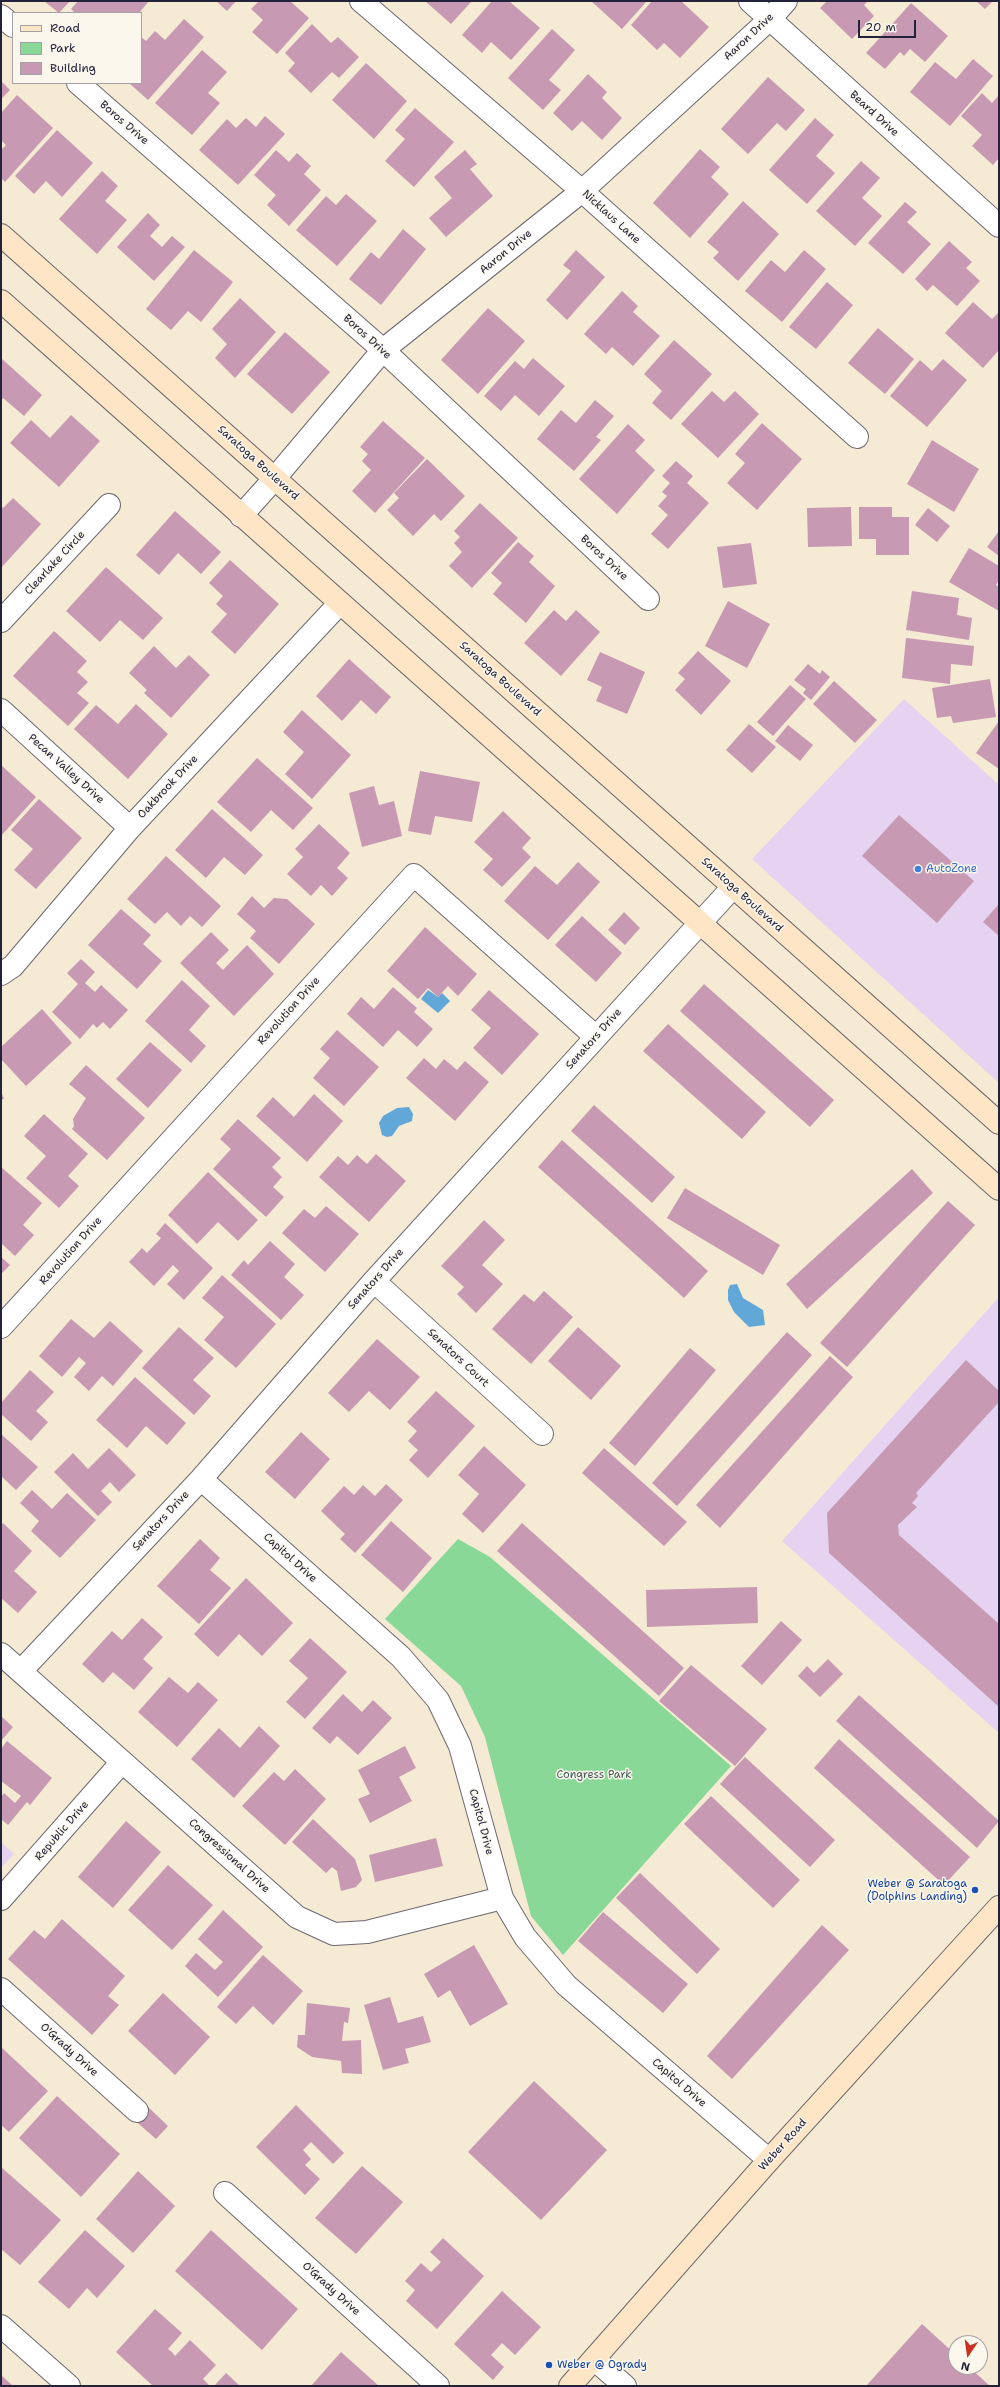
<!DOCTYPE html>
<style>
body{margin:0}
#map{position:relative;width:1000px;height:2387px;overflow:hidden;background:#f5ead3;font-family:"Shantell Sans",sans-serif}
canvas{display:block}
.frame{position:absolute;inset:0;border:2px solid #22223b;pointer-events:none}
.legend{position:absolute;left:12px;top:12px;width:130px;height:72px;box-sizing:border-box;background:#fbf7ec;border:1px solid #a4a2a5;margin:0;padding:5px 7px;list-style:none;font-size:12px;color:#22223b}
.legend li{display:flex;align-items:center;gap:8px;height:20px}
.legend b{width:20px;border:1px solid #a4a2a5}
.north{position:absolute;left:948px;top:2335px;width:40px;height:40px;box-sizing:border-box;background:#fbf7ec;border:1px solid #a4a2a5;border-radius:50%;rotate:193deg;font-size:11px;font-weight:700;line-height:16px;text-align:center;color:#22223b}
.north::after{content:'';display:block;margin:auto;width:14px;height:18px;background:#c8321e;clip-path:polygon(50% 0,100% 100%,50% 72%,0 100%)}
.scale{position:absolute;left:858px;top:20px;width:58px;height:18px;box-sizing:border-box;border:2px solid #22223b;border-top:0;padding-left:5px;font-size:12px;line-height:14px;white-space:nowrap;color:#22223b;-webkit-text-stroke:3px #fbf7ec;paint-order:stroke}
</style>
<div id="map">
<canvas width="1000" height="2387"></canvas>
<div class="frame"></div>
<ul class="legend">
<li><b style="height:5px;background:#fee5c5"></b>Road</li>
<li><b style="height:11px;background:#89d897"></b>Park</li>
<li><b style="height:11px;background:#c899b2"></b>Building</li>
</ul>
<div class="north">N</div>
<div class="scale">20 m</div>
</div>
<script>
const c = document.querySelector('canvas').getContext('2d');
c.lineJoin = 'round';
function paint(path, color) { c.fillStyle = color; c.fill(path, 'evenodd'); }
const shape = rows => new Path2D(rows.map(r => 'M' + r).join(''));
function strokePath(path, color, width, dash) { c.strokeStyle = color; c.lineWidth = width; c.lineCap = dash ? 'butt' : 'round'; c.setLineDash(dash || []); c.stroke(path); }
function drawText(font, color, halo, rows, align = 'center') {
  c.font = font + ' "Shantell Sans",sans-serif'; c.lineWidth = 3; c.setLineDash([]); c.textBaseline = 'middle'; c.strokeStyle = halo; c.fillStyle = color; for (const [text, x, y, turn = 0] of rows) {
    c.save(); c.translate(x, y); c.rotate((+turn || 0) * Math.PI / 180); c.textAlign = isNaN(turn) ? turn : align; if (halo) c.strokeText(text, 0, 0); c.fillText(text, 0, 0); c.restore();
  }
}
paint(shape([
 [904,699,999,785,999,1083,752,859],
 [999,1297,999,1733,782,1541],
 [1,1842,14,1854,1,1868]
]), '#e5d3f1');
paint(shape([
 [458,1539,490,1557,731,1766,563,1955,531,1916,485,1737,461,1686,385,1619]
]), '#89d897');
paint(shape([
 [428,990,438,997,442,993,450,1001,438,1013,421,999],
 [409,1107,413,1114,412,1121,399,1126,392,1136,387,1137,382,1135,379,1123,383,1116,397,1108],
 [737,1284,743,1298,763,1310,765,1325,749,1327,734,1312,728,1300,728,1290,730,1285]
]), '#61a8d8');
paint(shape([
 [44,1,70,1,59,13],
 [78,1,149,1,139,13,75,13,71,9],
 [216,1,236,1,227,11],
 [259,1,290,1,309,18,277,54,252,32,263,20,251,9],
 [425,1,472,1,451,24],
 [492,1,509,1,540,28,511,60,491,42,482,53,462,35],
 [591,1,647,1,622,29],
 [652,1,681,1,709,27,680,58,664,43,657,50,631,25],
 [827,1,868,1,864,5,874,16,852,39,820,8],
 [976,1,993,1,985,9],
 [911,3,948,36,925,62,910,49,904,56,900,52,885,69,866,53],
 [184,19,204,37,148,100,129,83,141,83,141,37,146,41,155,31,165,40],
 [312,24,331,43,338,37,359,57,339,78,332,72,311,93,288,71,295,63,285,53],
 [552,29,575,50,549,80,561,90,543,110,508,78],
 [202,50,227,72,208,93,220,103,192,135,155,103],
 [973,59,993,76,950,126,910,92,935,62,956,79],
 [366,63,407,101,374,139,332,100],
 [588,74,607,92,602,98,622,118,602,140,582,121,572,131,553,113],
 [768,77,805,110,786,131,777,123,748,154,721,129],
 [1,81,10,90,1,99],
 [982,93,992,103,999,95,999,158,993,165,972,146,982,135,961,116],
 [17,95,53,128,5,182,1,178,1,150,6,145,1,140,1,113],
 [415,108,454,142,414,187,385,161,405,139,395,130],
 [265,116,285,134,238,185,199,150,227,119,236,128,246,118,256,127],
 [815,118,834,135,816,156,835,173,807,204,769,170],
 [57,130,93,163,62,197,46,181,34,194,15,176],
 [700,149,720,167,711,177,729,194,690,238,653,203],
 [276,150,289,162,297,153,311,166,304,174,321,190,289,226,267,205,276,195,254,175],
 [465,150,477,164,470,169,493,196,446,237,429,218,452,198,434,177],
 [861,161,880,178,862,198,882,216,855,246,816,211],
 [102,171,118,186,105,201,127,220,97,254,59,219],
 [346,194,377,221,337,266,296,230,326,196,336,205],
 [743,201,779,234,738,281,713,258,719,252,707,242],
 [905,202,917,212,907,222,931,244,903,274,868,243],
 [148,213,160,225,150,236,162,247,172,236,185,247,154,281,117,247],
 [403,229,426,249,381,305,349,279,371,252,379,259],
 [949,241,972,262,966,268,980,281,957,306,933,285,927,291,915,279],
 [194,250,233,282,201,322,188,311,171,330,146,309],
 [576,250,605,277,567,320,546,300,571,271,563,265],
 [804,250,826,269,782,322,745,291,771,260,785,272],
 [827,282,853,305,816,349,789,327],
 [622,291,638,306,633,312,660,336,633,366,612,347,606,354,584,334],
 [240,298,276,332,235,378,215,358,227,344,212,329],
 [973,302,992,319,999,312,999,350,983,368,945,333],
 [488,308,525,341,478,394,441,360],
 [878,328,914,359,885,394,848,363],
 [285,332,330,372,292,414,247,374],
 [674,340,712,374,671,420,652,403,662,391,644,374],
 [1,358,42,395,24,416,3,398,1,401],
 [533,358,565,386,539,416,515,395,501,411,484,396,515,361,524,369],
 [943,359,967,380,927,427,890,396,920,360,932,371],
 [712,391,724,402,735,391,759,414,718,458,681,424],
 [595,400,614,416,596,437,601,440,574,471,537,439,561,410,576,423],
 [71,415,100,441,59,487,10,443,31,420,50,438],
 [383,421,425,458,375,513,352,491,371,470,362,461,368,454,360,447],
 [762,423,802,459,757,510,727,483,745,463,735,454],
 [628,424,645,440,635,451,655,470,617,514,579,479],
 [932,440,979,469,954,512,907,484],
 [427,459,465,496,441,521,434,514,413,536,387,510,399,498,394,493],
 [676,461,693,476,687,483,709,503,668,549,651,534,668,515,658,506,667,496,662,492,670,483,662,476],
 [13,498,41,524,1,568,1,506,3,508],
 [480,503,518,538,472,588,449,566,462,552,454,543,460,537,454,531],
 [851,507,852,546,808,547,807,508],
 [859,507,892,507,892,517,909,517,909,555,876,555,876,539,859,539],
 [928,508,950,526,937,542,915,525],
 [175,511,221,552,201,574,178,553,159,575,136,555],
 [999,531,999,556,987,547],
 [518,542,534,556,529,562,555,586,526,623,493,594,502,583,491,573],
 [751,543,757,584,723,588,717,547],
 [969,548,999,566,999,580,996,585,999,587,999,611,949,582],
 [230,560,279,604,235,654,211,632,227,614,216,604,223,596,209,583],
 [106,567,163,618,143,640,120,620,100,642,66,611],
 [912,591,959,598,957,615,972,618,969,640,906,630],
 [728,601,770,624,747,668,705,646],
 [554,610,566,621,576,610,600,632,561,676,524,643],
 [54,631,87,661,77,672,88,682,77,693,89,703,68,726,13,676],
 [906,638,974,646,972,666,951,664,950,684,902,678],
 [154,646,176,668,189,655,210,675,171,718,144,693,147,690,129,673],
 [698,651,731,681,701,715,675,690,685,679,678,673],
 [600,652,645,672,627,714,596,701,602,687,587,680],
 [349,659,391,697,376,714,361,700,342,721,316,696],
 [808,664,820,674,822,670,830,677,811,700,803,693,806,689,794,680],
 [990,679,996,717,953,723,951,716,937,718,932,688],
 [834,681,877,720,855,743,813,704],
 [790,685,806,699,773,736,757,722],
 [136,704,168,734,128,779,74,729,96,705,118,724],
 [302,710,351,755,312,799,285,774,304,752,283,732],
 [999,721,999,769,976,753],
 [749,724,776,747,752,773,726,750],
 [788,725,813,745,800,761,775,741],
 [257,758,313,808,293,830,271,810,251,832,217,802],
 [1,765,36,797,1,836],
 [420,771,480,782,472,822,435,816,431,835,408,831],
 [374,786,379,805,394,801,402,836,362,847,349,793],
 [39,799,82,838,36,889,14,870,33,849,11,830],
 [212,809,263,855,245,875,224,857,206,878,175,850],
 [503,811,531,838,522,848,531,857,502,887,483,870,493,859,474,842],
 [899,815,974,881,937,923,862,856],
 [319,824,350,853,337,868,348,878,332,896,321,885,311,896,287,874,303,857,295,849],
 [166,856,221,906,202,927,190,916,181,926,167,912,155,924,127,899],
 [578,862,600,882,548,940,504,901,535,866,557,885],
 [252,896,264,908,274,898,287,899,315,924,279,964,250,938,256,931,237,914],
 [999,904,999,936,983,922],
 [121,909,151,935,143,944,162,961,137,989,88,945],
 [624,912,640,928,625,945,608,930],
 [582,916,622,953,596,982,555,945],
 [425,927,477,974,458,996,448,986,438,997,428,988,418,999,387,971],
 [211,932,229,950,216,963,223,970,247,945,274,974,234,1016,180,963],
 [81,959,95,972,85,983,95,992,101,985,128,1010,110,1029,103,1022,97,1028,93,1024,80,1039,52,1012,78,984,67,973],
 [182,980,210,1006,189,1030,206,1046,191,1063,145,1021],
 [704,984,834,1100,810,1127,680,1011],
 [393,987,417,1008,414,1012,433,1029,417,1047,398,1030,383,1047,347,1014,361,997,374,1009],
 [489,990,539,1034,502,1075,473,1048,491,1028,471,1010],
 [42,1009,72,1043,26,1086,1,1059,1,1047],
 [668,1024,766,1112,742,1139,643,1051],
 [337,1030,379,1067,344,1106,313,1078,330,1058,320,1049],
 [150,1042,182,1070,148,1108,116,1079],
 [424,1058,436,1069,444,1059,457,1070,465,1061,489,1082,455,1121,406,1078],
 [86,1065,145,1118,107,1160,72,1129,74,1126,73,1119,86,1098,69,1084],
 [1,1091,4,1099,1,1100],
 [314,1094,343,1121,307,1162,256,1116,273,1097,294,1117],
 [594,1105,675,1177,652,1203,571,1131],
 [44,1114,88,1154,68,1176,79,1186,59,1208,26,1178,46,1156,24,1136],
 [238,1119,281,1158,272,1167,282,1177,273,1187,284,1197,266,1217,213,1169,231,1149,220,1139],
 [562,1140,708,1271,684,1298,538,1167],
 [376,1154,406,1181,369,1222,319,1177,338,1156,348,1165,357,1155,367,1164],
 [1,1167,42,1203,23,1225,34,1235,15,1256,1,1243],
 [912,1169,933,1193,807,1309,786,1284],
 [208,1172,258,1220,238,1241,218,1222,197,1244,168,1215],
 [685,1188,780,1245,763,1275,667,1218],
 [948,1201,975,1225,847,1367,820,1343],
 [326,1206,359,1234,325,1272,282,1233,304,1209,315,1218],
 [484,1220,505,1240,482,1265,503,1284,476,1313,457,1294,464,1287,441,1266],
 [165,1223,213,1268,184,1300,167,1284,179,1271,173,1265,154,1286,129,1262,142,1248,147,1253,161,1238,156,1234],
 [270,1241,295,1264,284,1277,304,1295,281,1320,231,1275,244,1260,248,1265],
 [1,1257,10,1265,1,1274],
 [222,1275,276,1324,236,1368,204,1340,224,1317,202,1298],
 [544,1291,573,1317,531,1364,492,1329,524,1294,534,1302],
 [71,1319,94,1338,110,1321,143,1351,113,1386,102,1376,89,1391,74,1377,86,1363,79,1357,62,1377,39,1356],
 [179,1327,214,1358,193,1380,211,1396,194,1415,142,1368],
 [578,1327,621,1366,591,1400,548,1361],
 [787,1332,812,1355,677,1506,652,1483],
 [377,1339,420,1377,390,1410,369,1391,349,1412,328,1393],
 [690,1348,716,1370,635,1466,609,1443],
 [830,1356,853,1377,720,1528,696,1505],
 [966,1360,999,1391,999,1402,916,1493,918,1496,912,1503,917,1507,898,1525,899,1535,999,1624,999,1707,829,1553,827,1513],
 [30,1370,54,1392,36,1411,48,1422,31,1441,1,1414,1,1403],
 [135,1377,186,1423,167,1445,146,1426,127,1448,96,1420],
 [436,1391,475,1426,428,1478,409,1460,418,1450,408,1441,417,1431,407,1422],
 [301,1432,330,1459,295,1499,265,1472],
 [1,1434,38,1467,16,1490,1,1476],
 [484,1446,526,1485,483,1533,462,1514,479,1494,458,1475],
 [109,1448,136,1475,119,1492,110,1482,101,1491,112,1502,98,1516,54,1472,73,1453,88,1469],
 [604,1448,687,1522,664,1546,582,1473],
 [386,1484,403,1500,355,1553,340,1539,345,1534,321,1511,344,1486,354,1495,363,1485,375,1496],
 [32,1490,52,1509,67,1493,96,1520,60,1558,31,1531,39,1521,20,1503],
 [391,1521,432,1558,403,1592,361,1555],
 [3,1523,32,1551,14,1571,37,1592,18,1613,1,1598,1,1526],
 [522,1523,684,1668,659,1696,497,1551],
 [200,1539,220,1558,210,1570,231,1588,199,1624,157,1586],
 [246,1578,293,1623,262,1656,239,1634,218,1657,194,1634],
 [757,1587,758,1623,647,1627,646,1590],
 [142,1618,163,1637,143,1659,153,1668,134,1690,113,1672,103,1683,82,1664,112,1631,122,1640],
 [781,1621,802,1640,762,1685,741,1666],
 [310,1638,347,1672,305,1719,286,1702,308,1678,289,1661],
 [828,1659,843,1674,820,1697,798,1676,807,1666,814,1673],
 [691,1665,767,1729,735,1766,659,1701],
 [169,1677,188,1693,198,1682,218,1700,177,1747,138,1712],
 [343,1694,362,1712,373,1700,392,1718,358,1755,337,1736,330,1744,312,1728],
 [859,1695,999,1821,977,1848,836,1721],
 [1,1716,13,1727,1,1741],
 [259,1726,280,1746,234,1798,191,1759,219,1728,240,1748],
 [839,1739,970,1857,944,1885,814,1768],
 [7,1741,52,1778,30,1805,27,1802,8,1825,1,1819,1,1797,4,1793,15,1803,21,1796,1,1781,1,1749],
 [405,1746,416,1768,399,1777,412,1801,370,1823,358,1799,370,1794,358,1770],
 [745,1757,835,1840,810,1867,720,1784],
 [295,1769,326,1799,285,1845,242,1806,274,1772,284,1781],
 [711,1796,800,1880,773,1908,684,1824],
 [313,1819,355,1859,362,1880,356,1887,341,1891,337,1871,332,1867,326,1873,292,1842],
 [126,1821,161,1852,113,1908,78,1877],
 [436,1838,443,1866,375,1882,369,1855],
 [168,1865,213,1905,172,1950,128,1910],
 [640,1873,720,1949,697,1974,616,1898],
 [223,1910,263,1947,218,1997,185,1966,196,1953,215,1970,223,1962,198,1939],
 [603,1912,688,1984,663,2013,578,1941],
 [62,1919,125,1976,108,1996,119,2005,92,2035,8,1959,34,1930,45,1939],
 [822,1925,849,1950,732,2079,707,2056],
 [474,1945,508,2004,470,2026,450,1990,438,1998,424,1974],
 [263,1955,303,1991,273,2025,253,2006,236,2024,217,2007],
 [163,1993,210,2037,175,2075,128,2031],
 [390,1997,398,2023,423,2016,431,2042,405,2049,409,2063,383,2070,364,2005],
 [307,2003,350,2008,348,2023,344,2022,342,2041,361,2040,362,2074,342,2073,341,2061,312,2057,297,2047,298,2035,305,2035],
 [1,2047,48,2091,9,2132,1,2125],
 [534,2081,607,2150,541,2220,468,2152],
 [57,2096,120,2154,81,2197,19,2138],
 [145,2104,168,2126,156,2139,132,2118],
 [296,2105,344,2153,333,2164,311,2142,303,2150,311,2159,305,2165,320,2179,305,2195,256,2147],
 [362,2166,403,2202,356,2254,315,2218],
 [1,2167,61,2220,20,2265,1,2249],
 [138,2171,175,2206,133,2253,96,2219],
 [85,2230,125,2266,97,2298,87,2288,69,2309,38,2282],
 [211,2230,298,2309,262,2350,175,2271],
 [443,2238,484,2276,437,2329,406,2301,415,2290,405,2281,421,2263,431,2272,441,2262,430,2252],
 [502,2291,541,2327,515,2355,502,2343,491,2355,504,2367,493,2380,454,2344],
 [155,2309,182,2333,168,2349,172,2352,175,2356,190,2340,216,2365,203,2379,210,2386,153,2386,116,2352],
 [922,2324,956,2355,956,2367,969,2367,990,2386,866,2386],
 [341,2352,379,2386,311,2386],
 [226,2373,239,2385,238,2386,214,2386],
 [1,2375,13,2386,1,2386]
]), '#c899b2');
const minor = shape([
 [361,1,582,191,857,437],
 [750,1,999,226],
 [1,16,13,26],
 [78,83,383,350,648,599],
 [1,621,109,505],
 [1,710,130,828],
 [1,974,13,966,130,828,340,603],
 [374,1281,542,1434],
 [1,1327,414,875,596,1037],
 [201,1479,401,1657,438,1700,460,1746,502,1898,525,1937,566,1985,769,2160],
 [1,1654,297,1917,334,1934,367,1932,502,1898],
 [21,1671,201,1479,374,1281,733,887],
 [1,1899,122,1762],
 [1,1989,137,2111],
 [225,2193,438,2386],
 [595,2360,625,2386]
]);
const tertiary = shape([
 [241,516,275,478,383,350,582,191,770,19,786,1],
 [1,2326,69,2386]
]);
const secondary = shape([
 [1,235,999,1123],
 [1,301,999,1189],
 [570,2386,769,2160,999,1907]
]);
strokePath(minor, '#6c6870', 24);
strokePath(tertiary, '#6c6870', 24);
strokePath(secondary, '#6c6870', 24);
strokePath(minor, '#fff', 22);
strokePath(tertiary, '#fff', 22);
strokePath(secondary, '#fee5c5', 22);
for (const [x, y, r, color] of [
 [918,869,4,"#3f7fe0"],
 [975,1890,4,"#1a4fb4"],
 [549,2365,4,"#1a4fb4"]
]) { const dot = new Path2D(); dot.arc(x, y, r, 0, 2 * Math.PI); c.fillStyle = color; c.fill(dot); strokePath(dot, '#fbf7ec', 1.5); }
drawText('11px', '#22223b', '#fbf7ec', [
 ["Aaron Drive",749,37,-43],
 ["Beard Drive",874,114,42],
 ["Boros Drive",124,123,41],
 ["Nicklaus Lane",611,217,42],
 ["Aaron Drive",506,252,-39],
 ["Boros Drive",367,337,42],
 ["Saratoga Boulevard",258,463,42],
 ["Boros Drive",604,558,43],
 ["Clearlake Circle",55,563,-47],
 ["Saratoga Boulevard",500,679,42],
 ["Pecan Valley Drive",66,769,42],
 ["Oakbrook Drive",168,787,-47],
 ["Saratoga Boulevard",742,895,42],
 ["Revolution Drive",289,1011,-48],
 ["Senators Drive",594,1039,-48],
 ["Revolution Drive",71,1251,-48],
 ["Senators Drive",376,1279,-48],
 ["Senators Court",458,1358,43],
 ["Senators Drive",161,1521,-47],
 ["Capitol Drive",290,1558,42],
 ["Capitol Drive",481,1822,75],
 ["Republic Drive",62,1831,-49],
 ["Congressional Drive",229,1856,42],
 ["O'Grady Drive",69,2050,42],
 ["Capitol Drive",679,2083,41],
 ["Weber Road",783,2145,-48],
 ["O'Grady Drive",331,2289,42]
]);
drawText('11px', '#366cbe', '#fbf7ec', [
 ["AutoZone",926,869]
], 'left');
drawText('11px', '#415957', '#fbf7ec', [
 ["Congress Park",594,1775]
]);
drawText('11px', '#164399', '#fbf7ec', [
 ["Weber @ Saratoga",967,1884],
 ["(Dolphins Landing)",967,1897],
 ["Weber @ Ogrady",557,2365,"left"]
], 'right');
</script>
